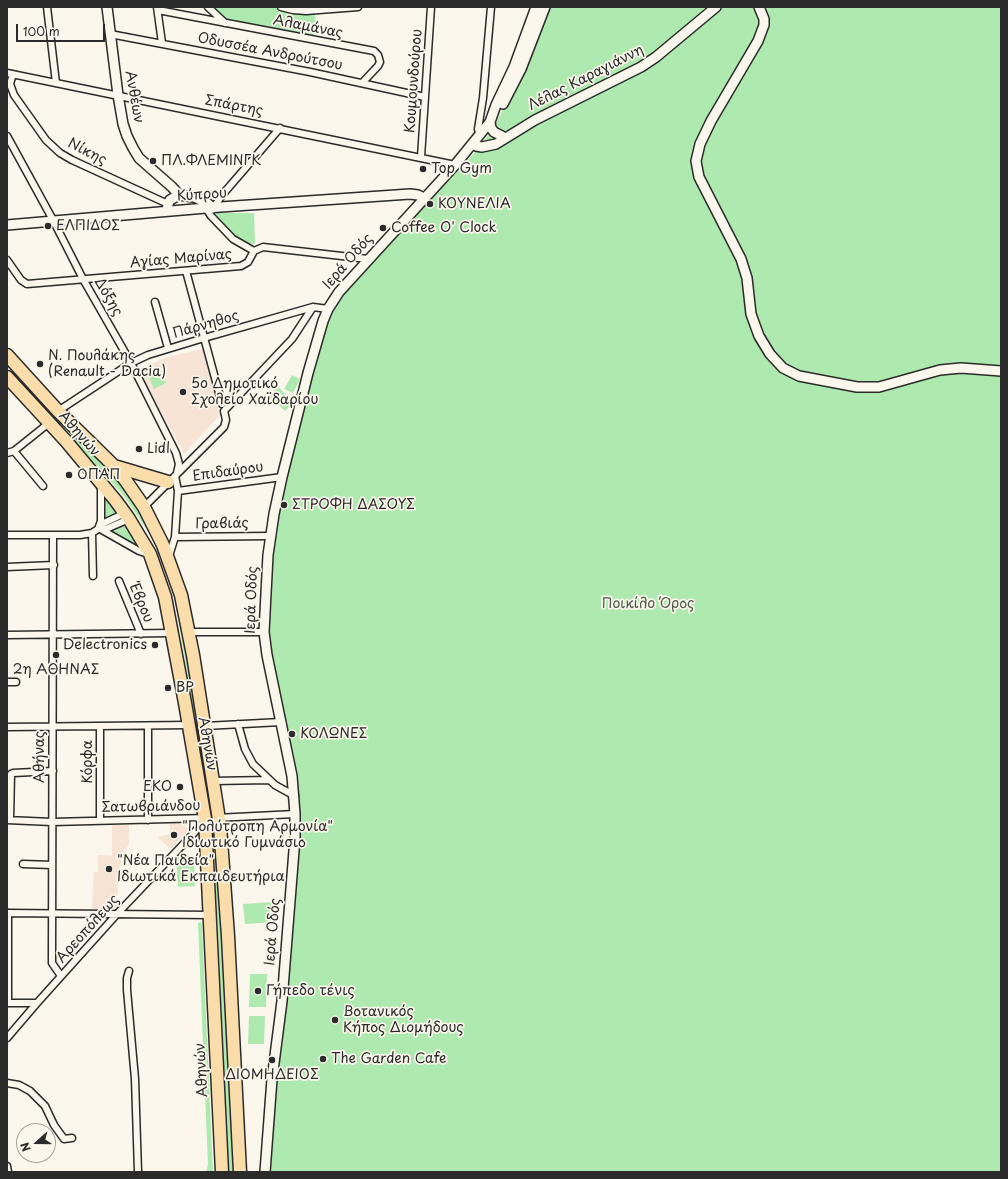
<!DOCTYPE html>
<meta charset="utf-8">
<style>
body{margin:0}
#map{position:relative;width:1008px;height:1179px;overflow:hidden;background:#fbf7ec;font-family:"Playpen Sans",sans-serif}
canvas{display:block}
.frame{position:absolute;inset:0;border:8px solid #2b2b2b;pointer-events:none}
.north{position:absolute;left:16px;top:1123px;width:40px;height:40px;box-sizing:border-box;background:#fbf7ec;border:1px solid #a8a59f;border-radius:50%;rotate:249deg;font-size:11px;font-weight:700;line-height:16px;text-align:center;color:#2b2b2b}
.north::after{content:'';display:block;margin:auto;width:14px;height:18px;background:#2b2b2b;clip-path:polygon(50% 0,100% 100%,50% 72%,0 100%)}
.scale{position:absolute;left:16px;top:24px;width:89px;height:18px;box-sizing:border-box;border:2px solid #2b2b2b;border-top:0;padding-left:5px;font-size:12px;line-height:14px;white-space:nowrap;color:#2b2b2b;-webkit-text-stroke:3px #fbf7ec;paint-order:stroke}
</style>
<div id="map">
<canvas width="1008" height="1179"></canvas>
<div class="frame"></div>
<div class="north">N</div>
<div class="scale">100 m</div>
</div>
<script>
const c = document.querySelector('canvas').getContext('2d');
c.lineJoin = 'round';
function paint(path, color) { c.fillStyle = color; c.fill(path, 'evenodd'); }
const shape = rows => new Path2D(rows.map(r => 'M' + r).join(''));
function strokePath(path, color, width, dash) { c.strokeStyle = color; c.lineWidth = width; c.lineCap = dash ? 'butt' : 'round'; c.setLineDash(dash || []); c.stroke(path); }
function drawText(font, color, halo, rows, align = 'center') {
  c.font = font + ' "Playpen Sans",sans-serif'; c.lineWidth = 3.5; c.setLineDash([]); c.textBaseline = 'middle'; c.strokeStyle = halo; c.fillStyle = color; for (const [text, x, y, turn = 0] of rows) {
    c.save(); c.translate(x, y); c.rotate((+turn || 0) * Math.PI / 180); c.textAlign = isNaN(turn) ? turn : align; if (halo) c.strokeText(text, 0, 0); c.fillText(text, 0, 0); c.restore();
  }
}
paint(shape([
 [203,349,220,415,184,454,139,370,167,357],
 [181,822,189,830,170,849,158,837,170,834,170,824],
 [112,825,129,825,129,844,124,851,120,866,116,909,92,909,94,872,98,872,98,855,112,856]
]), '#f7e4d5');
paint(shape([
 [212,7,320,7,314,8,316,24,313,38,225,19],
 [546,7,1001,7,1001,1172,265,1172,295,814,267,655,274,514,328,309,477,150,494,127,516,83],
 [215,213,254,213,255,244,245,243,234,237],
 [7,358,133,497,152,531,177,595,200,726,194,711,174,595,161,557,149,533,124,496,7,366],
 [159,368,166,383,154,389,147,373],
 [292,375,300,379,293,393,284,389],
 [278,387,294,402,285,411,269,396],
 [103,496,118,513,104,519],
 [125,526,136,545,112,532],
 [213,826,216,826,220,917,223,928,234,1172,229,1172],
 [194,856,195,886,178,887,176,857],
 [272,902,274,922,245,924,243,904],
 [201,922,202,926,213,1172,206,1172,208,1165,198,923],
 [250,974,267,974,266,1007,249,1007],
 [249,1016,265,1016,264,1044,248,1044]
]), '#aeeab0');
const street = shape([
 [47,7,56,83],
 [157,7,162,43],
 [208,7,225,23],
 [281,7,293,10,306,11,358,7],
 [158,10,374,51,378,55,380,62,378,66,362,83],
 [110,34,310,72,425,97],
 [7,73,455,165],
 [13,74,10,84,14,95,46,140,60,153,72,160,168,204],
 [7,136,53,220,83,279,131,363,176,453,179,464,177,473],
 [480,136,478,129,483,98,491,7],
 [421,157,431,7],
 [206,208,211,216,233,239,254,251],
 [213,208,223,194,280,128],
 [7,260,21,280,27,284,241,266,248,262,254,251,263,247,368,259],
 [186,271,222,404],
 [155,302,168,348],
 [58,411,131,363,148,355,204,338,313,307,328,309],
 [14,451,43,486],
 [7,453,14,451,49,423],
 [178,491,282,477],
 [144,507,224,427,226,420,224,411,292,339,313,307],
 [125,513,104,523,98,529,106,529,129,519],
 [102,530,139,551,148,554],
 [92,533,93,576],
 [7,535,80,535,92,533,98,529,101,521,101,486],
 [53,535,52,956,52,963,61,976],
 [175,537,270,536],
 [169,556,175,537,178,491,175,476],
 [7,567,54,565],
 [119,581,141,634],
 [189,632,264,632],
 [7,635,172,633],
 [7,682,16,682],
 [238,724,245,749,253,764,275,785,295,796],
 [148,726,148,820],
 [205,726,281,722],
 [7,727,189,725],
 [100,727,100,820],
 [213,781,269,780],
 [216,818,295,814],
 [7,820,52,822,207,818],
 [10,820,11,774,13,773,53,771],
 [23,864,52,865],
 [7,913,210,915],
 [8,913,8,1003],
 [129,971,127,978,127,990,135,1079,138,1172],
 [7,1003,37,1003],
 [7,1038,37,1003,117,914,193,834,203,822],
 [7,1083,19,1085,30,1091,45,1106,54,1125,64,1139,72,1138],
 [7,1166,8,1172]
]);
const secondary = shape([
 [107,7,118,95,123,124,127,136,133,148,139,158,172,187,179,195],
 [759,7,764,19,764,25,758,41,711,121,700,144,696,161,699,177,741,259,747,278,751,314,759,336,770,354,783,368,799,376,857,387,879,387,940,370,961,368,1001,371],
 [503,104,521,69,545,7],
 [490,122,491,128,494,132,502,136],
 [474,143,476,146,482,147,496,144,535,120,641,67,656,57,716,7],
 [167,211,168,204,170,200,179,195,194,197,207,203,213,208],
 [7,225,206,208,410,194,418,195,424,198],
 [265,1172,272,1079,282,1001,295,838,295,814,292,776,267,655,264,632,268,555,274,514,282,477,308,373,323,321,328,309,339,292,455,165,490,122,496,105,514,67,536,7]
]);
const highway = shape([
 [7,355,58,411,113,465,126,481,144,507,163,545,181,595,193,655,220,826,228,936,240,1172],
 [7,377,66,441,116,501,129,519,150,554,165,597,185,703,205,819,222,1172],
 [114,466,168,482]
]);
strokePath(street, '#2b2b2b', 9);
strokePath(secondary, '#2b2b2b', 12);
strokePath(highway, '#2b2b2b', 15);
strokePath(street, '#fbf7ec', 6);
strokePath(secondary, '#fbf7ec', 9);
strokePath(highway, '#faddab', 12);
for (const [x, y, r, color] of [
 [153,161,4,"#2b2b2b"],
 [423,169,4,"#2b2b2b"],
 [430,204,4,"#2b2b2b"],
 [48,226,4,"#2b2b2b"],
 [383,228,4,"#2b2b2b"],
 [40,364,4,"#2b2b2b"],
 [183,392,4,"#2b2b2b"],
 [139,449,4,"#2b2b2b"],
 [69,475,4,"#2b2b2b"],
 [284,505,4,"#2b2b2b"],
 [155,645,4,"#2b2b2b"],
 [56,655,4,"#2b2b2b"],
 [168,688,4,"#2b2b2b"],
 [292,734,4,"#2b2b2b"],
 [180,787,4,"#2b2b2b"],
 [174,835,4,"#2b2b2b"],
 [109,869,4,"#2b2b2b"],
 [258,991,4,"#2b2b2b"],
 [335,1020,4,"#2b2b2b"],
 [323,1059,4,"#2b2b2b"],
 [272,1060,4,"#2b2b2b"]
]) { const dot = new Path2D(); dot.arc(x, y, r, 0, 2 * Math.PI); c.fillStyle = color; c.fill(dot); strokePath(dot, '#fbf7ec', 1.5); }
drawText('14px', '#2b2b2b', '#fbf7ec', [
 ["Αλαμάνας",308,27,11],
 ["Οδυσσέα Ανδρούτσου",270,52,11],
 ["Λέλας Καραγιάννη",586,78,-27],
 ["Κουμουνδούρου",414,81,-86],
 ["Ανθέων",134,97,80],
 ["Σπάρτης",234,106,11],
 ["Νίκης",87,152,27],
 ["Κύπρου",202,195,-4],
 ["Αγίας Μαρίνας",181,259,-5],
 ["Ιερά Οδός",348,262,-49],
 ["Δόξης",108,297,60],
 ["Πάρνηθος",206,325,-16],
 ["Αθηνών",79,434,49],
 ["Επιδαύρου",228,472,-8],
 ["Γραβιάς",222,524,-1],
 ["Ιερά Οδός",252,600,-88],
 ["Έβρου",141,603,67],
 ["Αθηνών",207,744,80],
 ["Αθήνας",40,757,-90],
 ["Κόρφα",88,762,-90],
 ["Σατωβριάνδου",151,807,-1],
 ["Αρεοπόλεως",88,929,-48],
 ["Ιερά Οδός",273,932,-85],
 ["Αθηνών",202,1070,-93]
]);
drawText('14px', '#2b2b2b', '#fbf7ec', [
 ["ΠΛ.ΦΛΕΜΙΝΓΚ",161,161],
 ["Top Gym",431,169],
 ["ΚΟΥΝΕΛΙΑ",438,204],
 ["ΕΛΠΙΔΟΣ",56,226],
 ["Coffee O' Clock",391,228],
 ["Ν. Πουλάκης",48,356],
 ["(Renault - Dacia)",48,372],
 ["5ο Δημοτικό",191,384],
 ["Σχολείο Χαϊδαρίου",191,400],
 ["Lidl",147,449],
 ["ΟΠΑΠ",77,475],
 ["ΣΤΡΟΦΗ ΔΑΣΟΥΣ",292,505],
 ["Delectronics",147,645,"right"],
 ["2η ΑΘΗΝΑΣ",56,670,"center"],
 ["BP",176,688],
 ["ΚΟΛΩΝΕΣ",300,734],
 ["EKO",172,787,"right"],
 ["\"Πολύτροπη Αρμονία\"",182,827],
 ["Ιδιωτικό Γυμνάσιο",182,843],
 ["\"Νέα Παιδεία\"",117,861],
 ["Ιδιωτικά Εκπαιδευτήρια",117,877],
 ["Γήπεδο τένις",266,991],
 ["Βοτανικός",343,1012],
 ["Κήπος Διομήδους",343,1028],
 ["The Garden Cafe",331,1059],
 ["ΔΙΟΜΗΔΕΙΟΣ",272,1075,"center"]
], 'left');
drawText('14px', '#4c5b4c', '#fbf7ec', [
 ["Ποικίλο Όρος",648,604]
]);
</script>
